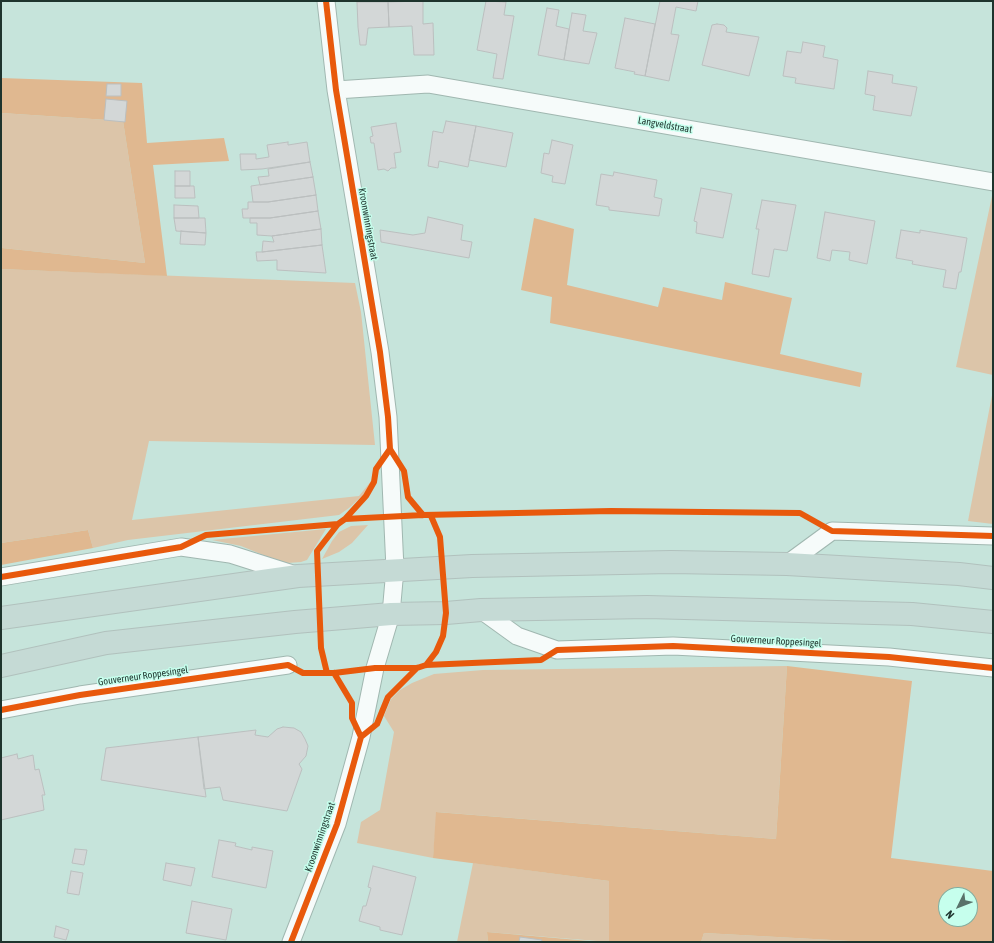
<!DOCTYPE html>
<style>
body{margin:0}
#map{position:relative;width:994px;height:943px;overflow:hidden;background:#c6e4db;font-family:"Asap Condensed",sans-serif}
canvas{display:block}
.frame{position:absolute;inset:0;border:2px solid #1e342d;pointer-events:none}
.north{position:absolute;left:938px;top:887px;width:40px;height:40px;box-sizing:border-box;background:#c6ffed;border:1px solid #83aea0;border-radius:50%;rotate:227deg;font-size:11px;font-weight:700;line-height:16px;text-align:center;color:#1e342d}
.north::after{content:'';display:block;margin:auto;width:14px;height:18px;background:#59726a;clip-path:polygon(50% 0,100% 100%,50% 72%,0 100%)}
</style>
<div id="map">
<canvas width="994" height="943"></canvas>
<div class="frame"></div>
<div class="north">N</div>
</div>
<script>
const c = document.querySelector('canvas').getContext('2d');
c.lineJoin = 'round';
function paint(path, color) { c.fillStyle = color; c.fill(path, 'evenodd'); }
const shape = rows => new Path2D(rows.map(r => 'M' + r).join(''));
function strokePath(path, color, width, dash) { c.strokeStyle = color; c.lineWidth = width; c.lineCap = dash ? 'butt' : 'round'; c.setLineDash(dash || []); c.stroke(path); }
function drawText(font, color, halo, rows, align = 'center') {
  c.font = font + ' "Asap Condensed",sans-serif'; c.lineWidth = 3; c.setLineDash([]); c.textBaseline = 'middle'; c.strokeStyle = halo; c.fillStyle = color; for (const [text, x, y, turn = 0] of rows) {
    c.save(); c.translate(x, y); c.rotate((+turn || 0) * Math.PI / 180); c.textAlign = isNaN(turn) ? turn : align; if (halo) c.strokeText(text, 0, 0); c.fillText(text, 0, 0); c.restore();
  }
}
paint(shape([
 [1,113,123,121,145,263,2,248,1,257],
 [992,196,993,196,993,375,956,367],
 [1,269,355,283,361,312,375,445,149,441,132,520,359,496,372,480,365,493,349,508,339,515,128,540,93,548,88,530,1,543],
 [993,390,993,524,968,521],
 [368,525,352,543,339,552,322,559,332,541,339,532,351,526],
 [326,529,307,560,301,562,287,563,278,561,241,546,212,540],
 [787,666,776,839,437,812,433,858,357,843,361,822,380,810,394,732,384,716,391,699,400,690,412,683,434,674,483,670],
 [473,863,609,881,609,942,487,932,488,942,457,942],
 [704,933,868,942,701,942]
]), '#dcc5a9');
paint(shape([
 [1,78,142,83,147,143,224,138,229,161,153,165,167,276,1,269,2,248,145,263,123,121,1,113],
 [534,218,574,229,567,285,658,307,663,287,722,300,725,282,792,298,780,354,862,373,860,387,550,323,552,297,521,290],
 [88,530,93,548,1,565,1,543],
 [787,666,912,681,891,858,993,871,993,942,868,942,704,933,701,942,609,942,609,881,433,858,436,812,776,839],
 [946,895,970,895,970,919,946,919],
 [487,932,601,942,488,942]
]), '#e0b890');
const building = shape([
 [423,1,423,24,433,23,434,55,414,55,412,26,389,27,388,2,423,1],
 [486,1,506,2,504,15,514,16,503,79,493,78,497,54,477,50,486,1],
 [660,1,698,1,696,11,676,7,671,34,679,35,669,81,645,76,660,1],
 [357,2,388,2,389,27,368,28,366,45,360,45,358,27,357,2],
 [547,8,559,10,556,26,569,29,564,60,538,55,547,8],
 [572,13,586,15,583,31,597,33,589,64,564,60,572,13],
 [625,18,655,24,645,76,634,74,635,72,615,68,625,18],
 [717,24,724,25,727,28,726,32,759,37,749,76,702,65,712,25,717,24],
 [803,42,825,46,823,57,838,60,834,89,795,83,796,78,783,76,787,51,801,53,803,42],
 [868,71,893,75,892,83,917,87,911,116,873,110,875,96,865,94,868,71],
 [107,84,121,84,121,96,106,96,107,84],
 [106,99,127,101,125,122,104,120,106,99],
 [446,121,476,126,468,167,439,161,438,168,428,166,433,131,443,133,446,121],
 [396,123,401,152,394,153,396,168,391,168,388,171,384,169,378,170,374,143,371,143,370,137,373,136,371,127,396,123],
 [476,126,513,133,506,167,469,160,476,126],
 [552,140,573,145,565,184,552,182,553,176,541,173,544,153,549,154,552,140],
 [288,142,288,145,307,142,310,162,262,169,241,170,240,154,256,154,256,159,269,157,267,145,288,142],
 [310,162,313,177,260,185,258,177,269,176,268,169,310,162],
 [175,171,190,171,190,186,175,186,175,171],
 [614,172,657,180,654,197,662,199,659,216,609,210,609,207,596,205,601,174,613,176,614,172],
 [313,177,316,195,268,202,253,202,251,186,313,177],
 [175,186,194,186,195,198,175,198,175,186],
 [701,188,732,194,723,238,696,233,697,222,694,221,701,188],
 [316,195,318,211,270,218,243,218,242,209,248,209,248,202,268,202,316,195],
 [762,200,796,205,787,251,774,249,769,277,752,274,759,229,756,229,762,200],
 [174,205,198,206,199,218,174,218,174,205],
 [318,211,321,229,272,236,257,235,257,223,250,223,250,218,270,218,318,211],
 [825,212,875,221,867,264,849,260,850,252,832,250,830,261,817,258,825,212],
 [428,217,463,225,461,240,472,242,469,258,381,242,380,230,413,235,425,233,428,217],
 [174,218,205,218,206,233,176,231,174,218],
 [321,229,322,245,262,252,263,241,274,242,272,236,321,229],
 [901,230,920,233,920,230,967,238,961,272,959,272,956,289,943,287,946,270,912,264,913,261,896,258,901,230],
 [181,231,206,233,205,245,180,244,181,231],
 [322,245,326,273,277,270,277,260,257,261,256,252,262,252,322,245],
 [283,727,294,728,301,732,305,739,308,746,306,756,299,764,302,769,287,811,223,800,220,787,204,789,198,737,256,730,255,735,268,737,277,729,283,727],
 [198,737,206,797,101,780,106,748,198,737],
 [17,754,18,759,33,755,35,770,39,769,45,795,42,795,44,810,1,820,1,758,17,754],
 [219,840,236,843,235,846,252,850,252,847,273,851,266,888,212,877,219,840],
 [75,849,87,850,84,865,72,863,75,849],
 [166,863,195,868,191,886,163,880,166,863],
 [373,866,416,877,402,935,380,930,380,927,359,921,363,906,366,906,371,888,368,887,373,866],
 [71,871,83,873,79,895,67,893,71,871],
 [192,901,232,909,226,940,186,933,192,901],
 [56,926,69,930,66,940,54,937,56,926],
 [520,937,542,940,541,942,519,942,520,937]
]);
paint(building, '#d3d7d7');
strokePath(building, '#bbbfbf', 1);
const street = shape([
 [336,90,428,84,993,182],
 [787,564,832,531,993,536],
 [1,577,181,547,230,554,296,575],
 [481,610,517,636,557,650,673,646,889,657,993,668],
 [1,710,80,695,288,665],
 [291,942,337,824,361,737,375,668,391,614,395,569,388,417,380,352,336,90,326,1]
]);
const highway = shape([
 [1,618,298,576,472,566,671,562,787,564,959,574,993,578],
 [1,666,106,643,295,622,391,614,446,613,481,610,647,607,912,614,993,622]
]);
strokePath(street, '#a0b7b0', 19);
strokePath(highway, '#b1c1bd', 24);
strokePath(street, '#f6fbfa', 17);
strokePath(highway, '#c5dad5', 22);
strokePath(shape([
 [326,1,336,90,380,352,388,417,390,449],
 [390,449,404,471,408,497,423,515],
 [345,519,366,496,374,482,376,469,390,449],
 [1,577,181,547,206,535,338,524],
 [426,665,436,652,443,636,446,613,440,537,431,516],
 [327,673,321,648,317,551,338,524,345,519,423,515,611,511,800,513,832,531,993,536],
 [334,673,352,703,352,718,361,737],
 [1,710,80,695,288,665,303,673,334,673,375,668,417,668,426,665,541,660,557,650,673,646,889,657,993,668],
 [361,737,377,724,388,697,417,668],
 [291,942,337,824,361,737]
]), '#e8590c', 6);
drawText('10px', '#1e342d', '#c6ffed', [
 ["Langveldstraat",665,125,10],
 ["Kroonwinningstraat",368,224,80],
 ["Gouverneur Roppesingel",776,641,3],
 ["Gouverneur Roppesingel",143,676,-8],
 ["Kroonwinningstraat",320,837,-71]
]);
</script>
